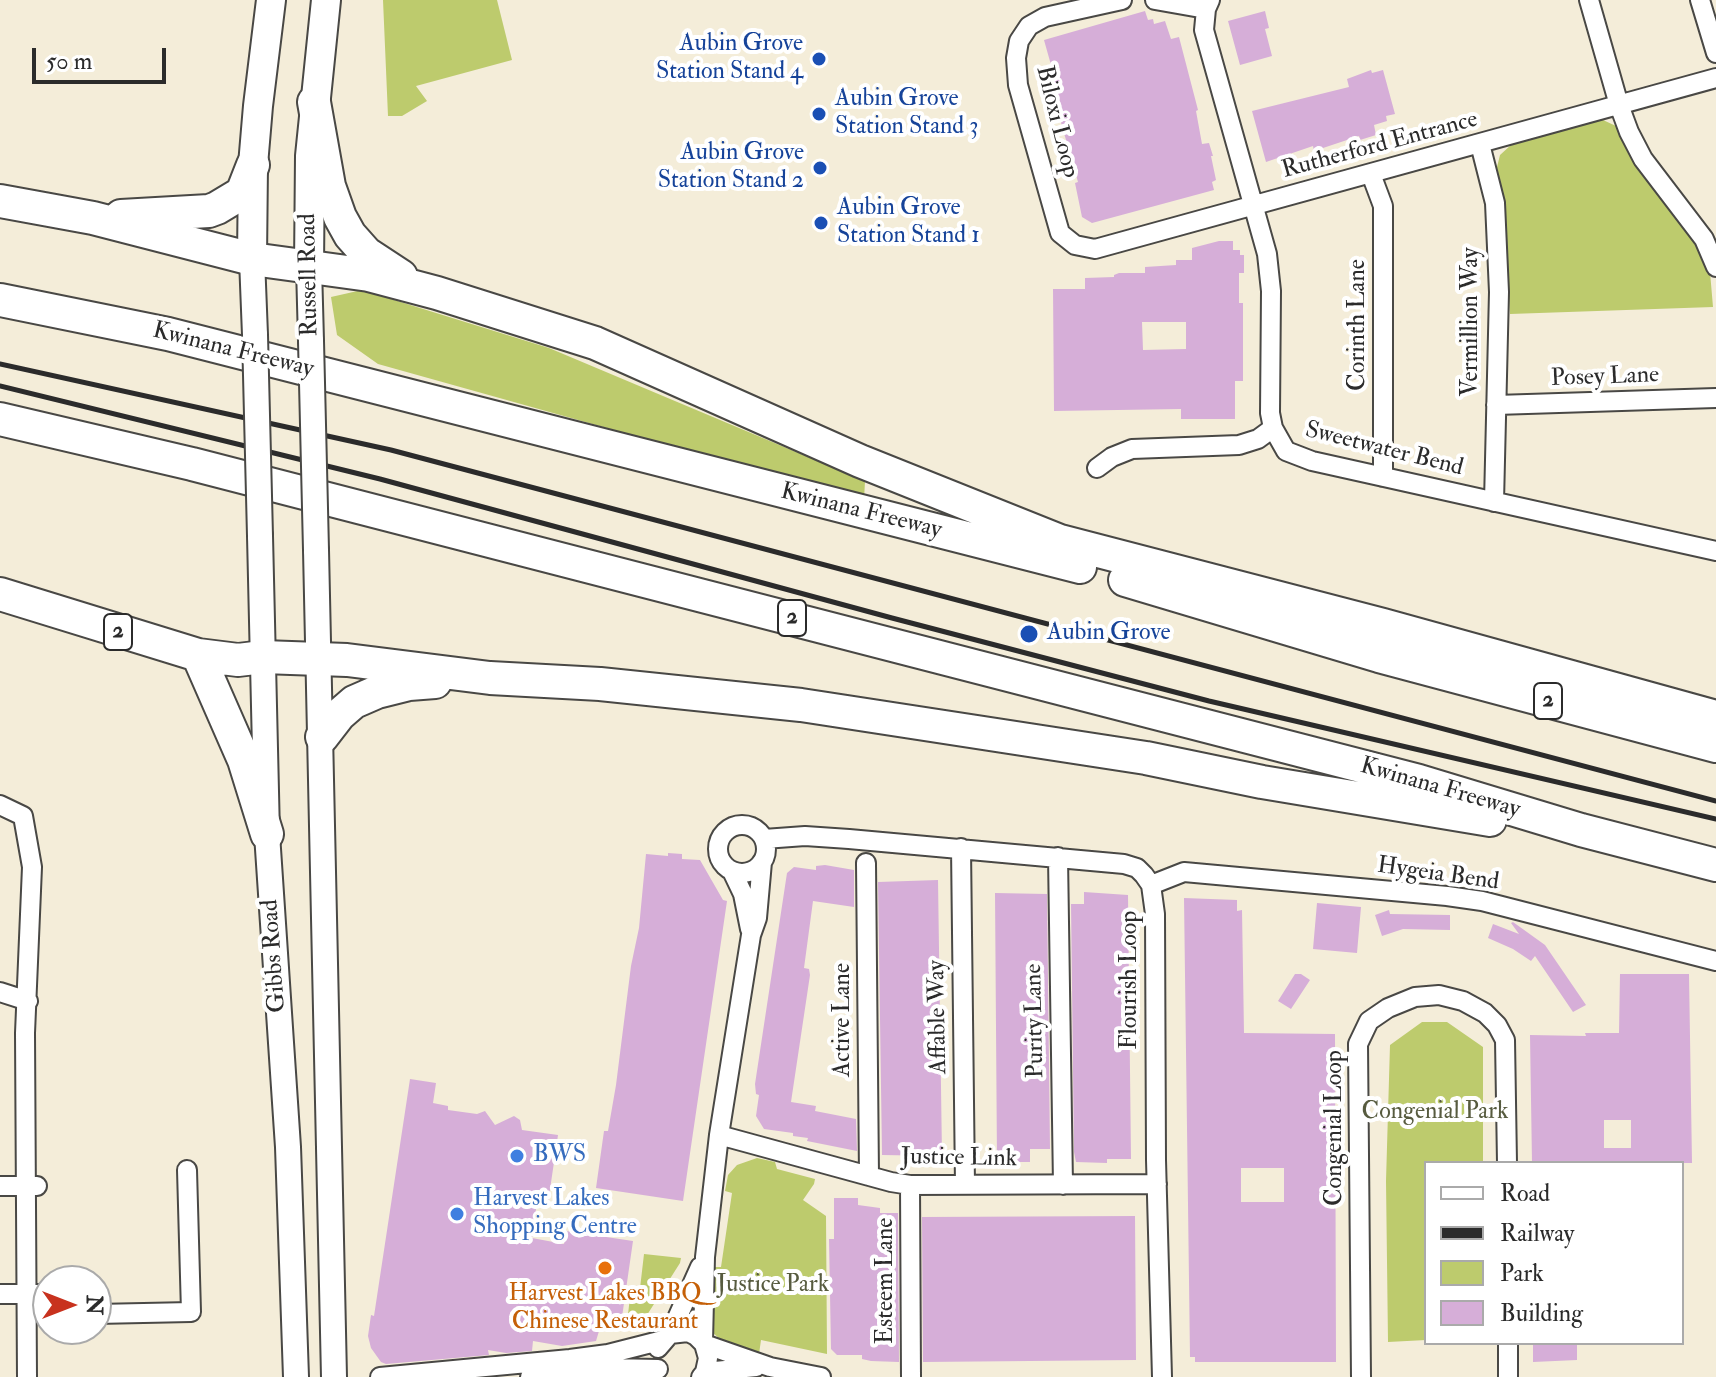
<!DOCTYPE html>
<style>
body{margin:0}
#map{position:relative;width:1716px;height:1377px;overflow:hidden;background:#f4edd9;font-family:"IM FELL Double Pica",serif}
canvas{display:block}
.legend{position:absolute;left:1424px;top:1161px;width:260px;height:184px;box-sizing:border-box;background:#fff;border:2px solid #aaa;margin:0;padding:10px 14px;list-style:none;font-size:24px;color:#2b2b2b}
.legend li{display:flex;align-items:center;gap:16px;height:40px}
.legend b{width:40px;border:2px solid #aaa}
.north{position:absolute;left:32px;top:1265px;width:80px;height:80px;box-sizing:border-box;background:#fff;border:2px solid #aaa;border-radius:50%;rotate:90deg;font-size:22px;font-weight:700;line-height:32px;text-align:center;color:#2b2b2b}
.north::after{content:'';display:block;margin:auto;width:28px;height:36px;background:#c8321e;clip-path:polygon(50% 0,100% 100%,50% 72%,0 100%)}
.scale{position:absolute;left:32px;top:48px;width:134px;height:36px;box-sizing:border-box;border:4px solid #2b2b2b;border-top:0;padding-left:10px;font-size:24px;line-height:28px;white-space:nowrap;color:#2b2b2b;-webkit-text-stroke:6px #fff;paint-order:stroke}
</style>
<div id="map">
<canvas width="1716" height="1377"></canvas>
<ul class="legend">
<li><b style="height:10px;background:#fff"></b>Road</li>
<li><b style="height:10px;background:#2b2b2b"></b>Railway</li>
<li><b style="height:22px;background:#bdcb6d"></b>Park</li>
<li><b style="height:22px;background:#d6aed8"></b>Building</li>
</ul>
<div class="north">N</div>
<div class="scale">50 m</div>
</div>
<script>
const c = document.querySelector('canvas').getContext('2d');
c.lineJoin = 'round';
function paint(path, color) { c.fillStyle = color; c.fill(path, 'evenodd'); }
const shape = rows => new Path2D(rows.map(r => 'M' + r).join(''));
function strokePath(path, color, width, dash) { c.strokeStyle = color; c.lineWidth = width; c.lineCap = dash ? 'butt' : 'round'; c.setLineDash(dash || []); c.stroke(path); }
function drawText(font, color, halo, rows, align = 'center') {
  c.font = font + ' "IM FELL Double Pica",serif'; c.lineWidth = 8; c.setLineDash([]); c.textBaseline = 'middle'; c.strokeStyle = halo; c.fillStyle = color; for (const [text, x, y, turn = 0] of rows) {
    c.save(); c.translate(x, y); c.rotate((+turn || 0) * Math.PI / 180); c.textAlign = isNaN(turn) ? turn : align; if (halo) c.strokeText(text, 0, 0); c.fillText(text, 0, 0); c.restore();
  }
}
paint(shape([
 [383,0,497,0,512,60,416,86,427,101,402,116,388,116],
 [1587,119,1603,120,1616,126,1698,240,1710,272,1713,307,1510,314,1505,226,1498,186,1497,167,1500,155,1511,145],
 [362,290,549,348,865,481,864,500,378,364,337,335,331,297],
 [1422,1022,1447,1022,1483,1047,1483,1163,1426,1163,1426,1340,1388,1342,1386,1181,1390,1045],
 [757,1158,775,1162,777,1169,815,1179,814,1184,803,1200,826,1216,827,1354,761,1340,759,1354,724,1343,711,1331,714,1267,721,1267,732,1193,725,1191,728,1175,737,1165],
 [644,1254,681,1258,680,1263,647,1315,627,1323,630,1297,639,1297]
]), '#bdcb6d');
paint(shape([
 [1145,11,1148,20,1153,19,1154,24,1165,21,1171,39,1179,37,1198,110,1196,111,1202,144,1209,143,1213,156,1211,156,1216,180,1212,182,1214,190,1092,223,1082,217,1075,183,1078,182,1056,105,1043,75,1053,72,1044,40],
 [1265,11,1269,28,1265,29,1272,56,1240,65,1228,21],
 [1371,70,1372,73,1383,70,1395,114,1386,116,1387,121,1374,125,1376,135,1360,140,1359,136,1314,151,1313,146,1266,162,1252,111,1349,87,1347,79],
 [1219,241,1233,241,1233,250,1240,250,1240,255,1244,255,1244,273,1239,273,1239,303,1243,303,1243,381,1235,381,1235,419,1181,419,1181,409,1054,411,1053,289,1085,289,1085,278,1114,277,1114,275,1119,273,1145,273,1145,267,1176,265,1176,260,1192,260,1192,248],
 [1142,322,1186,322,1186,349,1143,350],
 [668,853,682,854,682,859,700,860,723,900,727,901,683,1201,596,1188,604,1131,608,1131,616,1085,631,966,639,928,646,854,668,856],
 [825,865,854,870,854,907,813,901,804,968,809,969,810,975,791,1102,816,1106,815,1111,856,1119,857,1151,807,1141,808,1138,793,1136,793,1133,764,1129,756,1116,759,1095,756,1094,755,1084,787,873,794,867,816,870,816,866],
 [938,880,942,1156,882,1155,878,882],
 [1084,892,1128,895,1131,1159,1107,1159,1107,1163,1076,1162,1074,1152,1071,904,1084,904],
 [995,893,1047,894,1050,1149,1030,1149,1030,1162,997,1162],
 [1184,898,1237,900,1237,911,1242,910,1244,1033,1335,1034,1336,1362,1195,1362,1195,1357,1190,1357],
 [1241,1168,1284,1168,1284,1202,1241,1202],
 [1317,903,1361,907,1357,953,1313,949],
 [1389,910,1390,914,1450,915,1450,930,1403,929,1382,936,1375,915],
 [1513,922,1545,945,1586,1005,1573,1012,1535,956,1531,961,1513,949,1488,938,1493,924,1519,934,1511,923],
 [1295,974,1301,974,1310,980,1291,1009,1278,1001],
 [1620,974,1689,974,1692,1163,1532,1163,1530,1035,1586,1036,1585,1033,1619,1033],
 [1604,1120,1631,1120,1631,1148,1604,1148],
 [410,1079,436,1083,433,1103,448,1106,448,1110,477,1114,485,1111,495,1125,514,1116,520,1120,522,1130,558,1135,548,1203,537,1202,532,1238,564,1244,566,1231,633,1241,621,1324,599,1331,596,1341,562,1346,533,1341,532,1351,506,1353,488,1350,489,1355,386,1364,381,1362,371,1348,368,1336,371,1315,374,1316],
 [834,1198,858,1198,858,1205,880,1208,880,1213,898,1213,899,1362,871,1361,862,1359,862,1355,837,1355,831,1349,829,1239,834,1239],
 [1135,1216,1136,1360,923,1362,922,1217],
 [1533,1343,1577,1343,1577,1360,1533,1362]
]), '#d6aed8');
const minor = shape([
 [1122,0,1045,17,1029,26,1019,41,1016,58,1018,85,1060,233,1075,245,1095,249,1716,78],
 [1155,0,1206,9],
 [1210,0,1206,9,1204,30,1267,254,1271,291,1270,413,1273,428,1286,451,1312,461,1716,551],
 [1589,0,1619,105,1629,132,1643,159,1704,239,1716,267],
 [1700,0,1716,53],
 [1480,144,1495,203,1499,292,1494,502],
 [1371,174,1383,206,1383,477],
 [1496,405,1716,398],
 [1097,468,1112,457,1132,449,1239,445,1258,439,1273,428],
 [0,805,23,816,32,867,25,1033,27,1377],
 '718 849a24 24 0 1 1 48 0a24 24 0 1 1-48 0Z',
 [764,839,805,836,849,839,1124,864,1137,868,1144,875,1151,885,1155,914,1156,1160,1162,1377],
 [961,848,965,1185],
 [1058,857,1063,1185],
 [866,863,869,1176],
 [732,871,743,894,750,929],
 [1151,885,1184,872,1447,896,1482,901,1716,961],
 [0,992,28,1001],
 [719,1135,891,1182,910,1185,1157,1184],
 [910,1185,911,1377],
 [0,1186,37,1186],
 [0,1294,39,1294],
 [96,1314,191,1312,187,1170],
 [670,1334,700,1267],
 [703,1342,705,1257,719,1135,751,935,757,918,762,862],
 [704,1344,770,1367,821,1377],
 [658,1348,670,1334,688,1332,696,1336,704,1344,708,1358,705,1372,701,1377],
 [705,1372,756,1367],
 [380,1377,570,1359,608,1354,663,1340],
 [530,1377,609,1368,658,1369],
 [1361,1377,1358,1044,1369,1021,1388,1008,1415,997,1439,995,1463,1001,1485,1013,1497,1025,1505,1040,1507,1163],
 [1508,1377,1508,1343]
]);
const secondary = shape([
 [252,259,255,335],
 [309,267,311,341],
 [260,536,267,834,288,1147,296,1377],
 [316,550,334,1377]
]);
const primary = shape([
 [252,259,253,165,258,106,271,0],
 [309,267,310,156,326,0]
]);
const motorway = shape([
 [314,102,329,186,340,217,350,235,366,253,401,276],
 [0,201,93,218,252,259,369,275,437,293,595,343,860,461,1060,541,1383,625,1716,717],
 [121,216,209,211,217,208,242,193,253,165],
 [0,300,168,334,1080,567],
 [0,419,192,464,1419,781,1581,830,1716,865],
 [1125,580,1379,656,1716,746],
 [0,594,198,655,238,660,263,657,347,660,490,678,600,684,801,705,1146,758,1262,782,1490,820],
 [198,655,244,760,267,834],
 [322,737,339,715,354,702,377,692,409,684,435,682]
]);
strokePath(minor, '#494845', 22);
strokePath(secondary, '#494845', 28);
strokePath(primary, '#494845', 32);
strokePath(motorway, '#494845', 36);
strokePath(minor, '#fff', 18);
strokePath(secondary, '#fff', 24);
strokePath(primary, '#fff', 28);
strokePath(motorway, '#fff', 32);
strokePath(shape([
 [0,364,391,450,1716,801],
 [0,386,380,479,892,618,1209,701,1716,819]
]), '#2b2b2b', 5);
const secondaryBridge = shape([
 [255,335,260,536],
 [311,341,316,550]
]);
strokePath(secondaryBridge, '#494845', 28, []);
strokePath(secondaryBridge, '#fff', 24);
for (const [x, y, r, color] of [
 [819,59,8,"#1a4fb4"],
 [819,114,8,"#1a4fb4"],
 [820,168,8,"#1a4fb4"],
 [821,223,8,"#1a4fb4"],
 [1029,634,10,"#1a4fb4"],
 [517,1156,8,"#3f7fe0"],
 [457,1214,8,"#3f7fe0"],
 [605,1268,8,"#e8710a"]
]) { const dot = new Path2D(); dot.arc(x, y, r, 0, 2 * Math.PI); c.fillStyle = color; c.fill(dot); strokePath(dot, '#fff', 3); }
for (const [x, y, w] of [
 [792,618,28],
 [118,632,28],
 [1548,701,28]
]) { const box = new Path2D(); box.roundRect(x - w / 2, y - 18, w, 36, 6); c.fillStyle = '#fff'; c.fill(box); strokePath(box, '#2b2b2b', 2); }
drawText('bold 22px', '#2b2b2b', null, [
 ["2",792,618],
 ["2",118,632],
 ["2",1548,701]
]);
drawText('24px', '#164399', '#fff', [
 ["Aubin Grove",803,45,"right"],
 ["Station Stand 4",803,73,"right"],
 ["Aubin Grove",835,100],
 ["Station Stand 3",835,128],
 ["Aubin Grove",804,154,"right"],
 ["Station Stand 2",804,182,"right"],
 ["Aubin Grove",837,209],
 ["Station Stand 1",837,237],
 ["Aubin Grove",1047,634]
], 'left');
drawText('24px', '#2b2b2b', '#fff', [
 ["Biloxi Loop",1056,122,76],
 ["Rutherford Entrance",1380,146,-15],
 ["Russell Road",310,275,-91],
 ["Vermillion Way",1472,322,-90],
 ["Corinth Lane",1359,325,-90],
 ["Kwinana Freeway",233,351,14],
 ["Posey Lane",1605,378,-2],
 ["Sweetwater Bend",1384,450,14],
 ["Kwinana Freeway",861,512,14],
 ["Kwinana Freeway",1440,789,16],
 ["Hygeia Bend",1438,875,8],
 ["Gibbs Road",275,956,-94],
 ["Flourish Loop",1131,980,-90],
 ["Affable Way",939,1017,-91],
 ["Active Lane",844,1020,-90],
 ["Purity Lane",1036,1021,-91],
 ["Congenial Loop",1336,1128,-90],
 ["Justice Link",959,1159,1],
 ["Esteem Lane",887,1281,-90]
]);
drawText('24px', '#575b3f', '#fff', [
 ["Congenial Park",1435,1113],
 ["Justice Park",773,1286]
]);
drawText('24px', '#366cbe', '#fff', [
 ["BWS",533,1156],
 ["Harvest Lakes",473,1200],
 ["Shopping Centre",473,1228]
], 'left');
drawText('24px', '#c56008', '#fff', [
 ["Harvest Lakes BBQ",605,1295],
 ["Chinese Restaurant",605,1323]
]);
</script>
